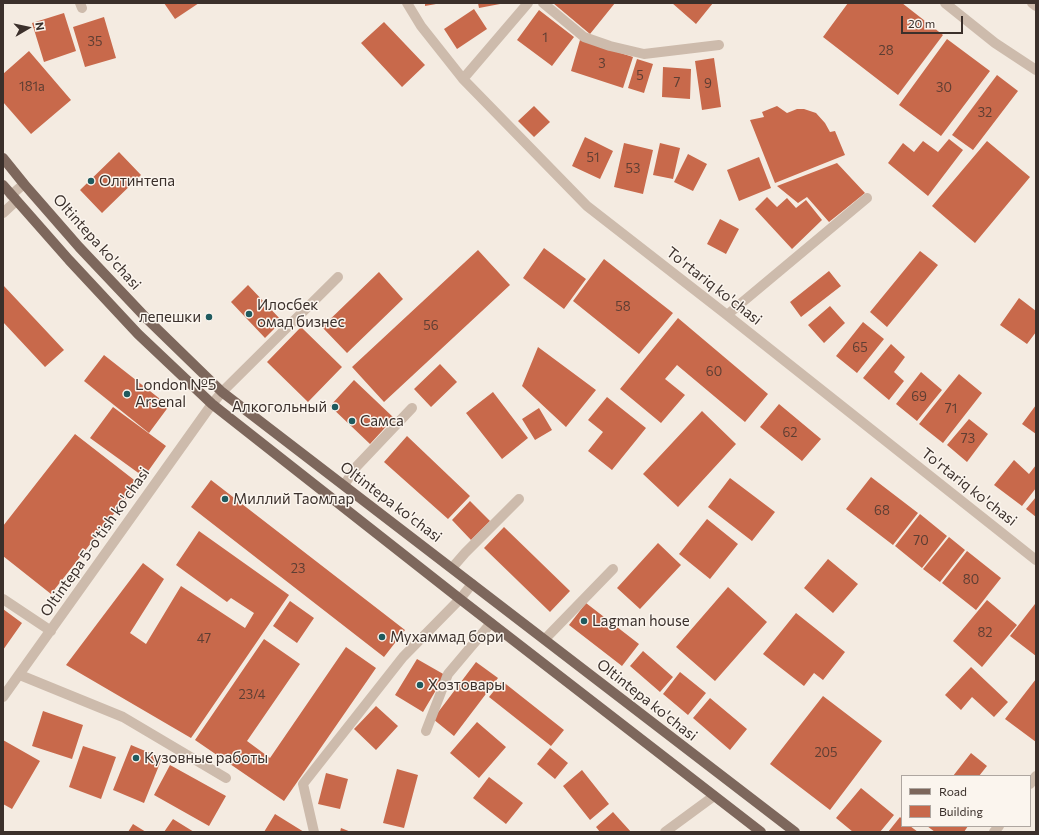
<!DOCTYPE html>
<meta charset="utf-8">
<style>
body{margin:0}
#map{position:relative;width:1039px;height:835px;overflow:hidden;background:#f4ebe1;font-family:Commissioner,sans-serif}
canvas{display:block}
.frame{position:absolute;inset:0;border:4px solid #3b302b;pointer-events:none}
.legend{position:absolute;left:901px;top:775px;width:130px;height:52px;box-sizing:border-box;background:#fbf5ee;border:1px solid #aea6a0;margin:0;padding:5px 7px;list-style:none;font-size:12px;color:#3b302b}
.legend li{display:flex;align-items:center;gap:8px;height:20px}
.legend b{width:20px;border:1px solid #aea6a0}
.north{position:absolute;left:8px;top:8px;width:40px;height:40px;-webkit-text-stroke:3px #fbf5ee;paint-order:stroke;rotate:81deg;font-size:11px;font-weight:700;line-height:16px;text-align:center;color:#3b302b}
.north::after{content:'';display:block;margin:auto;width:14px;height:18px;background:#3b302b;clip-path:polygon(50% 0,100% 100%,50% 72%,0 100%)}
.scale{position:absolute;left:901px;top:16px;width:62px;height:18px;box-sizing:border-box;border:2px solid #3b302b;border-top:0;padding-left:5px;font-size:12px;line-height:14px;white-space:nowrap;color:#3b302b;-webkit-text-stroke:3px #fbf5ee;paint-order:stroke}
</style>
<div id="map">
<canvas width="1039" height="835"></canvas>
<div class="frame"></div>
<ul class="legend">
<li><b style="height:5px;background:#7d675c"></b>Road</li>
<li><b style="height:11px;background:#c8694b"></b>Building</li>
</ul>
<div class="north">N</div>
<div class="scale">20 m</div>
</div>
<script>
const c = document.querySelector('canvas').getContext('2d');
c.lineJoin = 'round';
function paint(path, color) { c.fillStyle = color; c.fill(path, 'evenodd'); }
const shape = rows => new Path2D(rows.map(r => 'M' + r).join(''));
function strokePath(path, color, width, dash) { c.strokeStyle = color; c.lineWidth = width; c.lineCap = dash ? 'butt' : 'round'; c.setLineDash(dash || []); c.stroke(path); }
function drawText(font, color, halo, rows, align = 'center') {
  c.font = font + ' Commissioner,sans-serif'; c.lineWidth = 3; c.setLineDash([]); c.textBaseline = 'middle'; c.strokeStyle = halo; c.fillStyle = color; for (const [text, x, y, turn = 0] of rows) {
    c.save(); c.translate(x, y); c.rotate((+turn || 0) * Math.PI / 180); c.textAlign = isNaN(turn) ? turn : align; if (halo) c.strokeText(text, 0, 0); c.fillText(text, 0, 0); c.restore();
  }
}
paint(shape([
 [164,3,199,3,175,19],
 [425,3,436,3,436,4,425,6],
 [478,3,500,3,500,4,479,8],
 [553,3,615,3,590,34],
 [672,3,713,3,696,24],
 [848,3,902,3,943,35,898,95,823,37],
 [474,9,487,29,457,49,444,29],
 [539,10,574,37,552,66,517,40],
 [64,13,76,51,44,62,32,23],
 [104,17,116,58,85,67,73,27],
 [384,22,425,65,402,87,361,43],
 [947,39,990,71,941,136,899,105],
 [580,40,633,57,623,88,571,71],
 [29,51,71,100,31,134,3,102,3,74],
 [714,58,721,107,702,110,695,61],
 [637,59,653,64,644,93,628,88],
 [663,67,691,69,690,99,662,97],
 [997,75,1018,91,973,150,952,135],
 [534,106,550,122,534,137,518,121],
 [777,106,787,113,797,109,804,109,816,113,825,123,830,132,835,131,845,155,775,183,750,120,764,117,762,112],
 [585,137,613,151,600,179,572,166],
 [949,139,963,150,928,196,888,163,903,143,914,152,923,141,938,152],
 [987,141,1030,177,975,243,932,206],
 [624,143,653,150,643,194,614,187],
 [660,143,680,148,673,179,653,175],
 [119,152,141,175,102,213,80,190],
 [688,154,707,164,693,191,674,182],
 [759,157,771,188,739,201,727,170],
 [837,163,865,193,829,222,807,197,798,203,777,186],
 [767,197,777,207,787,198,796,208,806,200,822,220,792,249,755,209],
 [720,219,739,229,726,254,707,244],
 [544,248,586,279,564,309,523,278],
 [478,250,510,285,384,402,352,367],
 [920,251,938,265,887,327,870,312],
 [604,259,673,313,639,354,573,301],
 [829,271,841,286,801,317,790,302],
 [379,272,403,299,347,353,322,327],
 [3,285,64,350,45,367,3,322],
 [248,285,282,321,265,338,231,302],
 [1019,298,1036,311,1036,332,1027,344,1000,325],
 [830,306,845,323,824,343,808,325],
 [678,318,768,394,745,422,677,365,665,379,685,395,661,423,620,389],
 [863,322,884,339,857,373,836,356],
 [301,327,342,367,308,402,267,362],
 [891,344,905,357,894,372,904,381,889,400,863,378],
 [538,347,596,390,566,427,522,386],
 [104,355,169,406,149,433,84,381],
 [440,364,457,382,431,407,414,389],
 [921,372,942,390,917,421,896,404],
 [959,374,982,393,943,443,919,424],
 [354,380,394,418,370,444,330,406],
 [493,392,528,438,502,459,466,413],
 [607,397,646,428,612,470,588,451,603,432,588,420],
 [779,404,821,439,802,461,760,427],
 [1036,405,1036,434,1022,424],
 [113,407,166,446,144,477,90,438],
 [539,408,552,430,535,440,522,419],
 [702,411,736,444,678,507,643,474],
 [969,419,988,434,967,462,947,445],
 [75,434,138,483,51,594,3,556,3,526],
 [407,436,470,496,448,519,384,462],
 [1014,460,1029,474,1036,465,1036,488,1022,506,994,485],
 [871,477,918,513,893,545,846,509],
 [730,478,775,512,752,541,708,507],
 [211,480,405,630,384,657,191,507],
 [1036,497,1036,517,1026,509],
 [470,501,490,521,471,540,452,520],
 [920,514,947,536,922,568,895,546],
 [707,519,738,544,710,579,679,554],
 [504,527,570,591,550,612,484,548],
 [199,531,289,595,191,738,66,665,143,563,164,579,130,633,146,644,181,586,245,628,254,613,231,598,227,602,176,565],
 [949,537,965,550,940,582,923,569],
 [658,543,681,565,640,609,617,588],
 [967,551,1001,578,976,610,942,583],
 [828,559,858,584,833,613,804,588],
 [728,587,767,622,715,681,676,647],
 [987,600,1017,625,982,667,953,641],
 [290,601,314,618,297,643,273,626],
 [586,603,639,644,622,666,569,625],
 [1035,604,1036,605,1036,656,1010,636],
 [3,609,22,623,3,650],
 [796,613,845,652,823,680,814,673,804,686,763,654],
 [264,639,300,664,247,741,270,758,346,647,376,668,284,801,195,740],
 [643,651,673,677,660,692,630,666],
 [417,659,445,675,423,712,395,695],
 [476,662,498,678,454,736,433,719],
 [971,667,1008,702,994,717,972,697,961,710,945,695],
 [680,672,706,693,688,715,663,694],
 [1036,679,1036,742,1005,719],
 [502,681,564,730,551,746,489,697],
 [823,696,882,741,830,810,770,764],
 [710,698,747,729,730,750,693,718],
 [376,706,398,726,376,750,354,729],
 [43,711,83,725,72,759,32,746],
 [477,722,506,747,479,778,450,753],
 [3,740,40,761,12,809,3,804],
 [131,745,162,758,144,803,113,790],
 [83,746,116,757,101,799,69,787],
 [550,748,568,763,555,779,537,764],
 [971,753,987,766,979,776,953,776],
 [170,765,226,796,209,826,154,795],
 [397,769,418,775,404,828,383,823],
 [582,770,609,804,590,820,563,786],
 [326,773,348,779,340,809,318,804],
 [489,777,523,803,506,824,473,798],
 [861,788,894,815,880,832,853,832,836,818],
 [613,812,631,832,600,832,596,827],
 [275,814,304,832,264,832],
 [900,817,902,819,902,826,910,826,918,832,888,832],
 [173,819,194,832,164,832],
 [133,824,146,832,128,832],
 [927,826,968,826,964,832,935,832],
 [341,828,351,832,340,832]
]), '#c8694b');
strokePath(shape([
 [80,3,82,8],
 [407,3,421,26,463,79,587,206,727,315,1036,560],
 [543,3,584,37,610,46,644,54,719,45],
 [945,3,995,43,1036,70],
 [1032,3,1036,6],
 [463,79,528,3],
 [11,195,24,184],
 [3,213,16,201],
 [727,315,867,198],
 [344,485,357,466,412,408],
 [452,568,465,553,519,499],
 [3,599,51,631],
 [545,639,613,569],
 [20,675,123,717,226,778],
 [3,697,212,404,222,392,338,277],
 [426,731,448,674,491,623],
 [1030,784,1036,776],
 [314,832,303,784,403,657,460,599,472,584],
 [665,832,714,796],
 [994,832,999,826]
]), '#cdbbac', 10);
strokePath(shape([
 [3,158,24,184,79,247,148,320,222,392,795,832],
 [3,185,69,260,138,334,212,404,460,599,761,832]
]), '#7d675c', 10);
for (const [x, y, r, color] of [
 [91,181,4,"#1f5a5e"],
 [249,314,4,"#1f5a5e"],
 [209,317,4,"#1f5a5e"],
 [127,394,4,"#1f5a5e"],
 [335,407,4,"#1f5a5e"],
 [352,421,4,"#1f5a5e"],
 [225,499,4,"#1f5a5e"],
 [584,621,4,"#1f5a5e"],
 [382,637,4,"#1f5a5e"],
 [420,685,4,"#1f5a5e"],
 [136,758,4,"#1f5a5e"]
]) { const dot = new Path2D(); dot.arc(x, y, r, 0, 2 * Math.PI); c.fillStyle = color; c.fill(dot); strokePath(dot, '#fbf5ee', 1.5); }
drawText('13px', '#5e3e33', null, [
 ["1",545,38],
 ["35",95,42],
 ["28",886,51],
 ["3",602,64],
 ["5",640,76],
 ["7",677,83],
 ["9",708,84],
 ["181a",32,87],
 ["30",944,88],
 ["32",985,113],
 ["51",593,158],
 ["53",633,169],
 ["58",623,307],
 ["56",431,326],
 ["65",860,348],
 ["60",714,372],
 ["69",919,397],
 ["71",951,409],
 ["62",790,433],
 ["73",968,439],
 ["68",882,511],
 ["70",921,541],
 ["23",298,569],
 ["80",971,580],
 ["82",985,633],
 ["47",204,639],
 ["23/4",252,695],
 ["205",826,753]
]);
drawText('15px', '#3b302b', '#fbf5ee', [
 ["Олтинтепа",99,181],
 ["Илосбек",257,305],
 ["омад бизнес",257,322],
 ["лепешки",201,317,"right"],
 ["London №5",135,385],
 ["Arsenal",135,402],
 ["Алкогольный",327,407,"right"],
 ["Самса",360,421],
 ["Миллий Таомлар",233,499],
 ["Lagman house",592,621],
 ["Мухаммад бори",390,637],
 ["Хозтовары",428,685],
 ["Кузовные работы",144,758]
], 'left');
drawText('15px', '#3b302b', '#fbf5ee', [
 ["Oltintepa ko'chasi",97,242,48],
 ["To'rtariq ko'chasi",714,286,38],
 ["To'rtariq ko'chasi",969,487,38],
 ["Oltintepa ko'chasi",391,502,37],
 ["Oltintepa 5-o'tish ko'chasi",95,542,-55],
 ["Oltintepa ko'chasi",647,700,38]
]);
</script>
